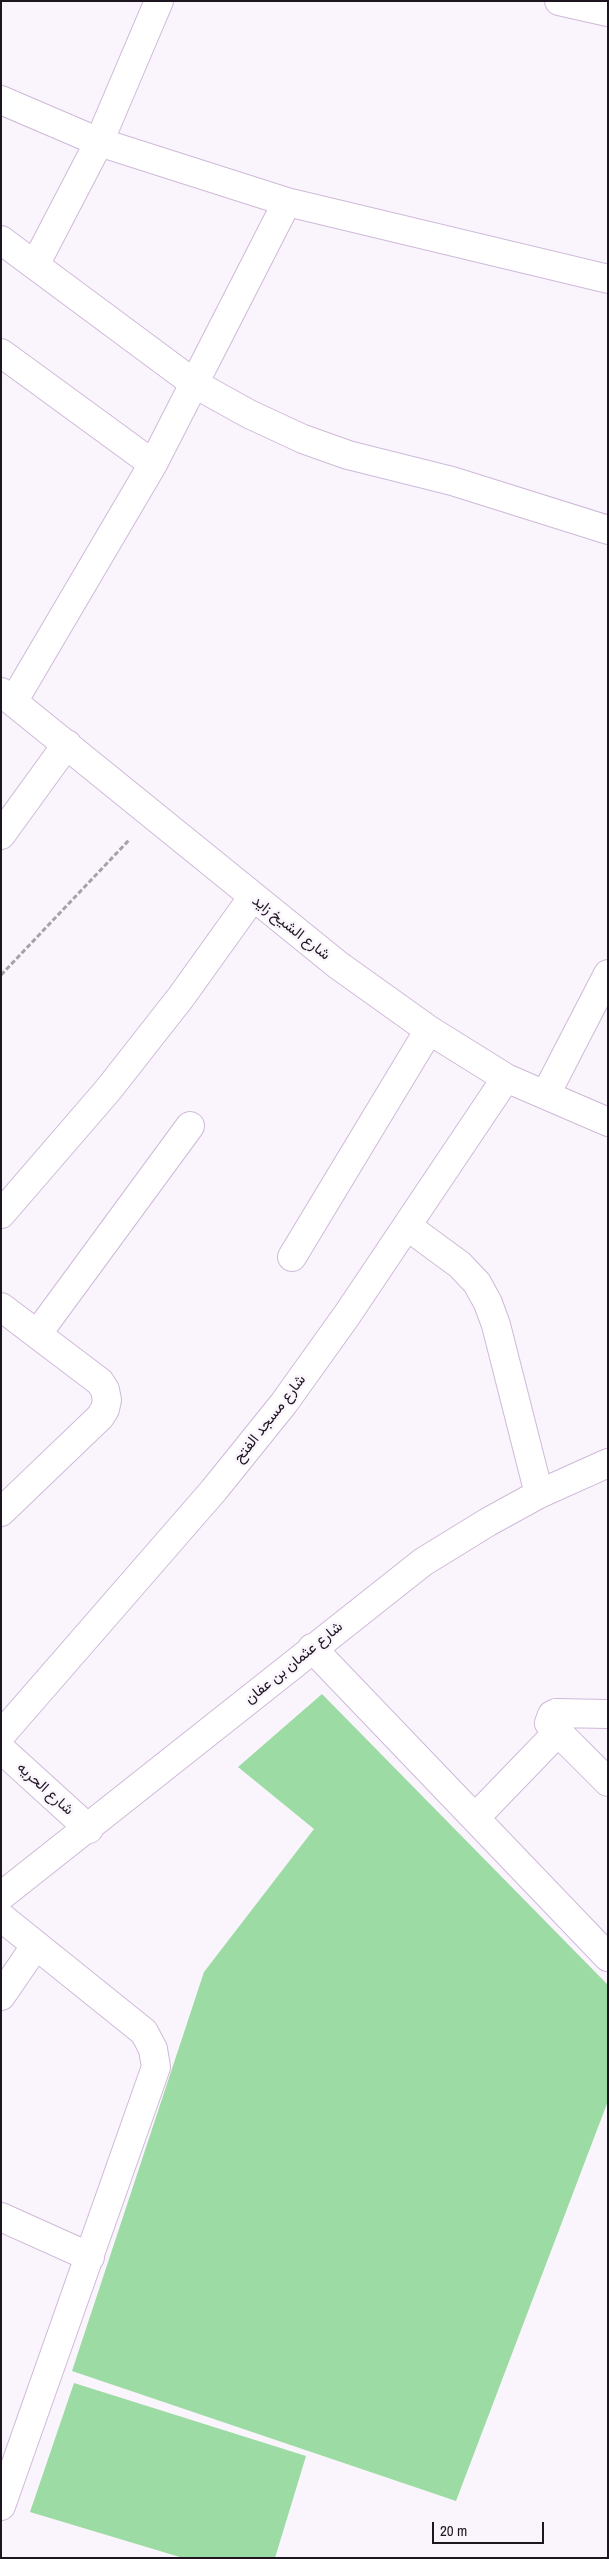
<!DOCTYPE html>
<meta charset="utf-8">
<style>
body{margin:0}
#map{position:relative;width:609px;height:2559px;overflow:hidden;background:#faf5fc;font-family:"Archivo Narrow",sans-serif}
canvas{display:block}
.frame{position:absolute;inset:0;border:2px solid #1d1520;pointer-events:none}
.scale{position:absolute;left:432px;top:2522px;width:112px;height:22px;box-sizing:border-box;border:2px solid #1d1520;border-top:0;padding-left:6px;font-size:15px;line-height:18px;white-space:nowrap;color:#1d1520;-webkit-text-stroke:4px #faf5fc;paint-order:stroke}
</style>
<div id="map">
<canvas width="609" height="2559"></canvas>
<div class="frame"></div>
<div class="scale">20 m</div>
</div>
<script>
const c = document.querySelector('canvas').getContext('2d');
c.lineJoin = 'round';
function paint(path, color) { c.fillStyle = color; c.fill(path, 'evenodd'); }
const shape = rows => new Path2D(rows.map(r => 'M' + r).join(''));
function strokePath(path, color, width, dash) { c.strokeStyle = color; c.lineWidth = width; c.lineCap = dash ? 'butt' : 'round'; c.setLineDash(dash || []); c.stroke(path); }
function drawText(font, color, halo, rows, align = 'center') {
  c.font = font + ' "Archivo Narrow",Vazirmatn,sans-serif'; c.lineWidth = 5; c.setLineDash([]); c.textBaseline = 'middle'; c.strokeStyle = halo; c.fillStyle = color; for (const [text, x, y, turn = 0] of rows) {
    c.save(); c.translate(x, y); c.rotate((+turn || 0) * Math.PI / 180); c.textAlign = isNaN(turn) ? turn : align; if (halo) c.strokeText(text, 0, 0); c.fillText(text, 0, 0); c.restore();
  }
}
paint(shape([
 [322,1694,608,1985,608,2101,456,2501,72,2371,204,1972,314,1829,238,1767],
 [74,2383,306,2456,275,2558,183,2558,30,2512]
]), '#9cdba3');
const minor = shape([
 [559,1,608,12],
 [1,100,99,142,287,202,608,279],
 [1,240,195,384,249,414,303,439,348,455,452,481,608,530],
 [35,265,99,142,159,1],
 [1,353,153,464],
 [1,692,338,965,429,1030,506,1078,608,1122],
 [13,702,153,464,287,202],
 [1,835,67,744],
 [546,1094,608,974],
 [1,1214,108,1090,181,997,252,898],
 [407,1226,460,1265,477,1283,488,1303,496,1325,539,1494],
 [292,1257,429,1030],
 [1,1307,100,1382,105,1390,107,1400,105,1409,100,1417,1,1512],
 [38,1333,190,1126],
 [312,1648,608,1957],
 [608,1714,556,1713,552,1715,549,1723,608,1782],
 [1,1735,214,1490,284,1403,347,1315,506,1078],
 [1,1749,89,1829],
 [475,1818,557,1733],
 [1,1896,423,1562,488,1522,539,1494,608,1463],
 [1,1917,144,2032,153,2049,156,2067,1,2506],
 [1,1996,36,1945],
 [1,2217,90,2257]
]);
strokePath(minor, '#cfb9d9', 30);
strokePath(shape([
 [1,975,130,839]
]), '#a7a1a9', 3, [5, 2.5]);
strokePath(minor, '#fff', 28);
drawText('15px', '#1d1520', '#faf5fc', [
 ["شارع الشيخ زايد",291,928,38],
 ["شارع مسجد الفتح",270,1419,-52],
 ["شارع عثمان بن عفان",294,1663,-39],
 ["شارع الحريه",45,1789,42]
]);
</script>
